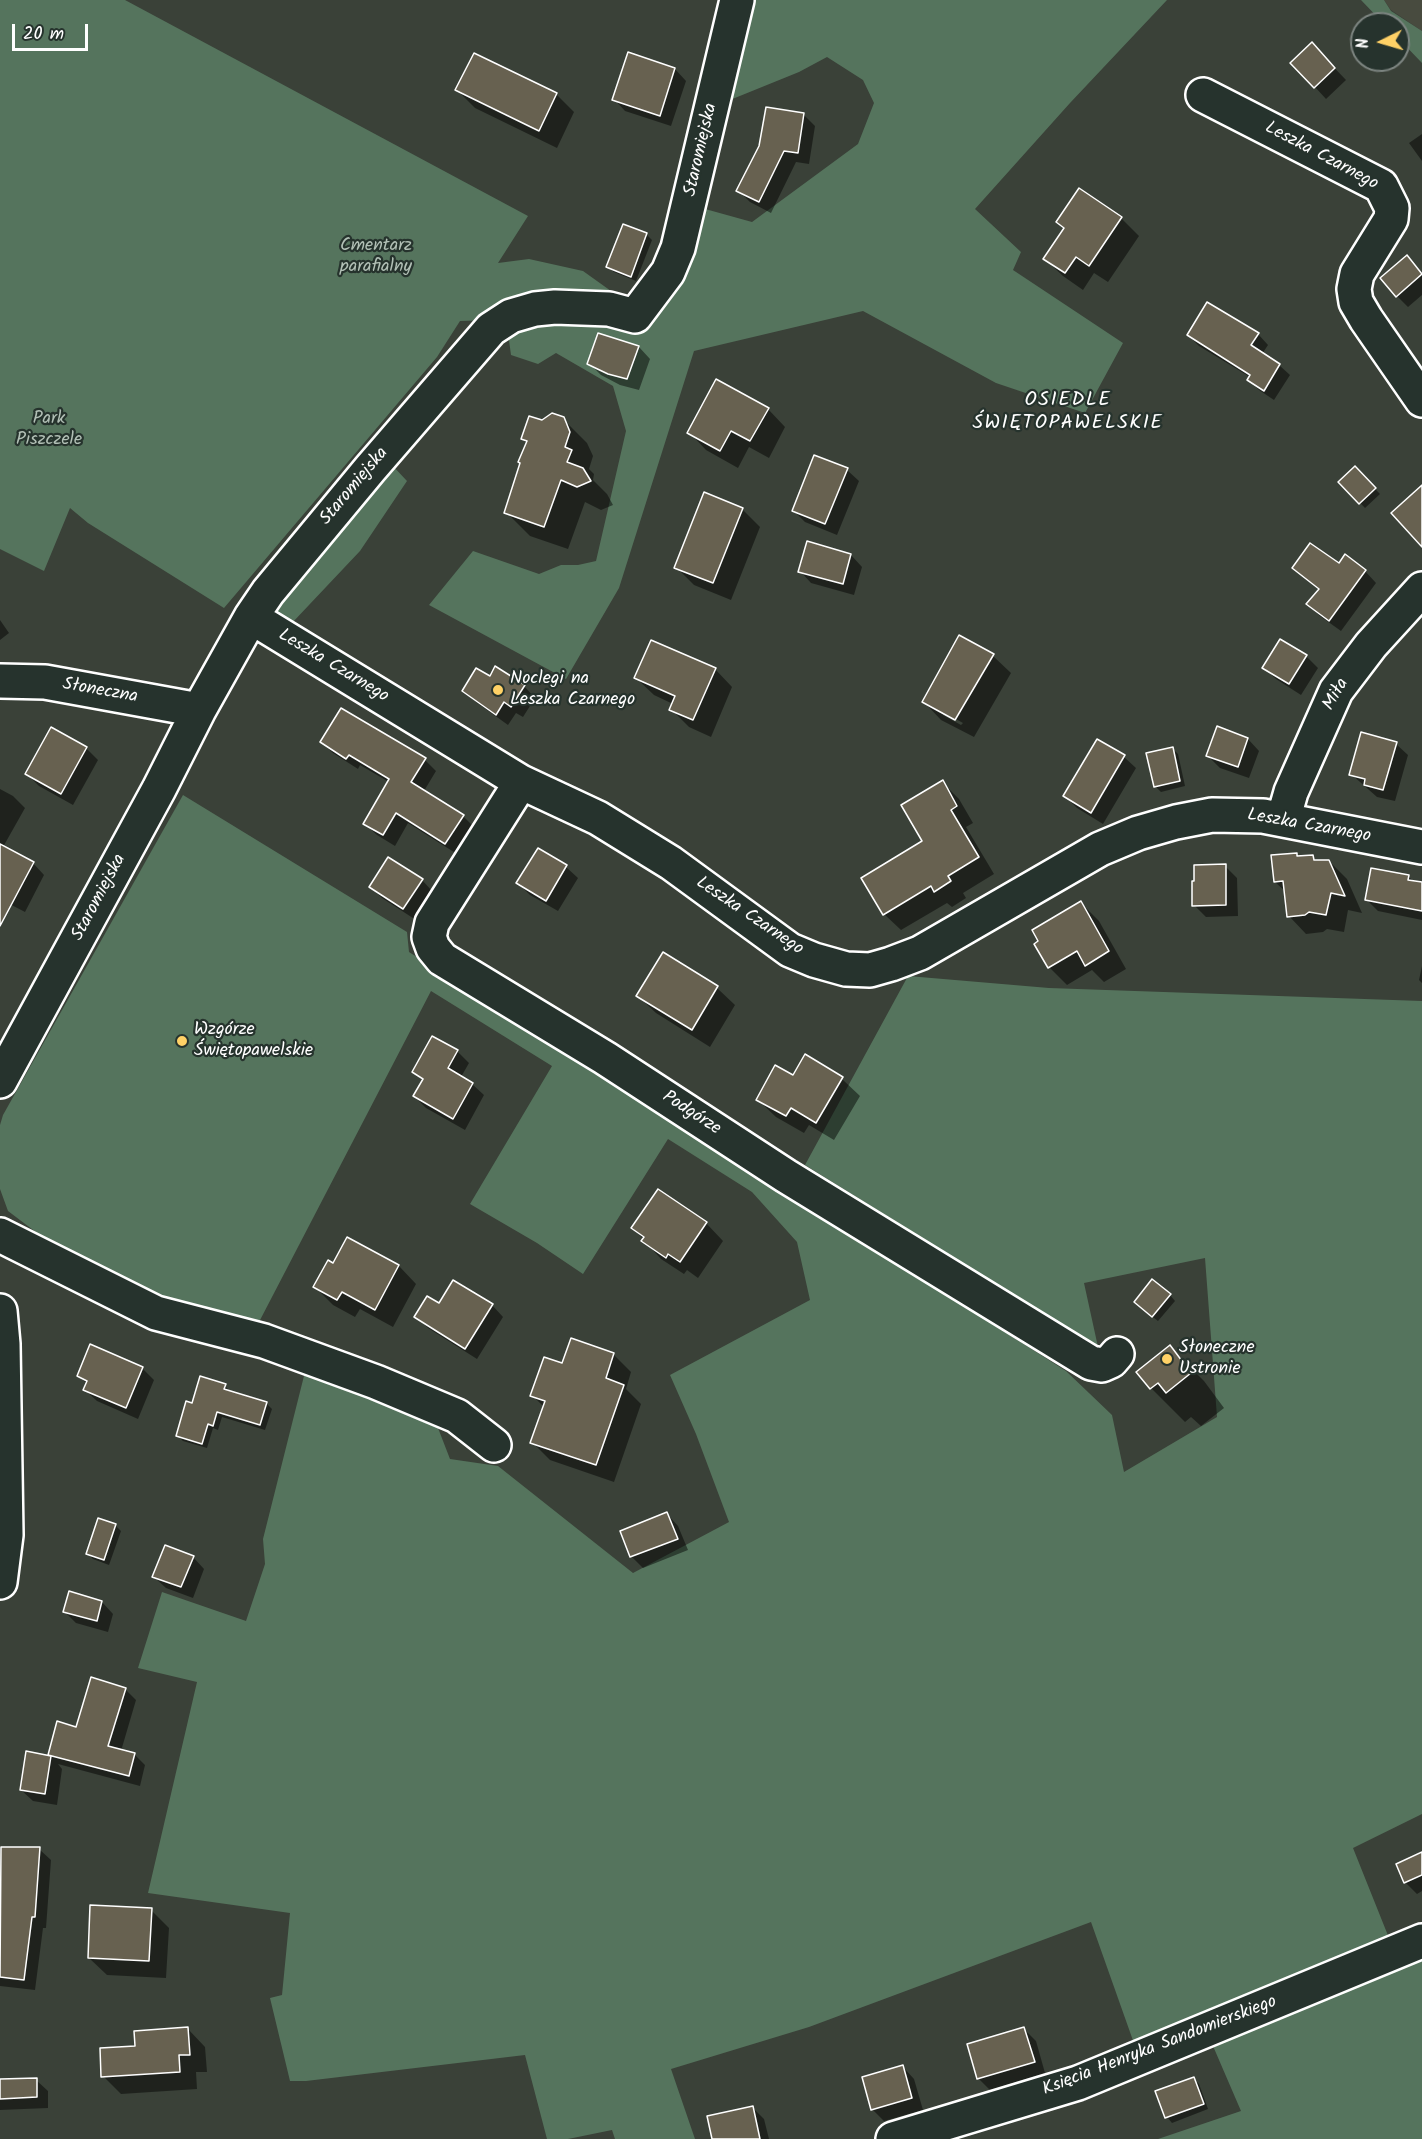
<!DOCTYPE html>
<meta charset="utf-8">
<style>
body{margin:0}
#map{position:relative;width:1422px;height:2139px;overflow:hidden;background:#3a4138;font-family:Kalam,sans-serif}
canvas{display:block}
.north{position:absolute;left:1350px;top:12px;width:60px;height:60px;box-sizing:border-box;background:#26332d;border:2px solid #7d8581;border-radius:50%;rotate:265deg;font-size:16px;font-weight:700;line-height:24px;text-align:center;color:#fff}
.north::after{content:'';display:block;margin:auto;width:21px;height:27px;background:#ffd166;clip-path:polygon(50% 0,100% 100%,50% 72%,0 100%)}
.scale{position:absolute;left:12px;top:24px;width:76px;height:27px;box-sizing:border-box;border:3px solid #fff;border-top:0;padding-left:8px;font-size:18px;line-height:21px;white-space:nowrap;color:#fff;-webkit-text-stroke:4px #26332d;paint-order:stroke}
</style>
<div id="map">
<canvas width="1422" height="2139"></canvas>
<div class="north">N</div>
<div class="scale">20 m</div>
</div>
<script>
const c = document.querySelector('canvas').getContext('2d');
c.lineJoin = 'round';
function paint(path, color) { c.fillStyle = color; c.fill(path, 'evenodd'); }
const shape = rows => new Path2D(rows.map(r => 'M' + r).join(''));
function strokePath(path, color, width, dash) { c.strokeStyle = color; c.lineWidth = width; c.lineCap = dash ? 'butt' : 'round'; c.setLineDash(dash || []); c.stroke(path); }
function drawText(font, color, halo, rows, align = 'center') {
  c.font = font + ' Kalam,sans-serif'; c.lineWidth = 4.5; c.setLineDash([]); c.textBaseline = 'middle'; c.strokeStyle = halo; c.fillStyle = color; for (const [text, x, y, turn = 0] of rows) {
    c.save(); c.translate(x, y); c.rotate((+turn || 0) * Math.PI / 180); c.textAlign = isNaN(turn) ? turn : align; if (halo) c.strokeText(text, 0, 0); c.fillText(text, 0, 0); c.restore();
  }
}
paint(shape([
 [1384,0,1422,0,1422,31,1391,10]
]), '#484b3f');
paint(shape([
 [0,0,125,0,528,216,498,263,529,259,583,271,618,296,492,320,460,321,437,357,224,608,88,523,70,508,44,571,0,549],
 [749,0,1167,0,1070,103,975,209,1021,252,1013,270,1123,343,1085,413,996,383,863,311,694,351,619,588,566,679,429,605,473,551,539,574,561,565,578,565,596,561,626,431,613,386,556,353,538,364,511,355,508,333,533,324,629,309,698,207,752,222,858,144,874,103,863,80,827,57,799,72,725,102],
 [1361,0,1384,0,1391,11,1422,31,1422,63,1398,38,1398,24,1384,24],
 [391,464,407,481,360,551,275,641,256,643,279,604],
 [183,795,407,932,409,952,1066,1371,1112,1415,1124,1472,1217,1417,1205,1258,1084,1283,1098,1347,805,1165,908,976,1049,988,1422,1001,1422,1814,1353,1848,1391,1943,1136,2049,1091,1922,809,2027,671,2069,695,2139,615,2139,612,2130,568,2139,547,2139,525,2055,306,2081,290,2081,270,1998,282,1995,290,1913,148,1893,197,1682,138,1668,162,1592,246,1621,265,1564,263,1539,305,1372,438,1428,450,1459,498,1466,633,1573,729,1522,696,1434,670,1375,810,1300,797,1242,752,1192,668,1139,583,1274,537,1243,470,1204,552,1066,431,991,259,1322,160,1300,57,1248,8,1211,0,1189,0,1125,3,1115],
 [1422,1954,1422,2139,1158,2139,1241,2111,1213,2046]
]), '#55745d');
paint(shape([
 [629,54,675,69,686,81,671,126,625,111,614,99],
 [1323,56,1346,80,1326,99,1315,87],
 [457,90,556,94,574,112,557,148,475,108],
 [804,115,815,126,809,164,796,162,771,213,750,202,738,190],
 [1422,134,1422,161,1409,143],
 [1079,190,1121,218,1139,236,1108,282,1094,273,1083,290,1063,276,1045,259,1065,229],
 [646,234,652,240,636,281,614,272,608,267],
 [1407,257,1422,273,1422,295,1408,307,1397,296],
 [1258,334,1268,345,1262,354,1279,365,1290,375,1274,400,1259,390,1249,380,1250,377,1199,346,1188,335],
 [639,347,650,359,639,390,620,385,601,375,589,363],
 [768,409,785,427,769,458,749,447,738,468,706,450,689,432],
 [563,419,587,443,593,456,589,469,594,474,593,480,607,494,613,505,601,510,585,502,568,549,530,536,506,512,527,443,522,438],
 [1355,468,1380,494,1365,508,1340,482],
 [847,470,859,481,837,535,805,522,793,510],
 [742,509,760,527,731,600,694,585,676,567],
 [851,555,862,567,854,595,811,583,800,571],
 [1339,565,1365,571,1376,583,1341,631,1320,616,1308,604,1319,590,1294,568],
 [0,620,9,633,0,640],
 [959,637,993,656,1011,673,974,737,941,720,924,702],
 [943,712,963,723,961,725,943,715],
 [1281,641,1306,656,1318,668,1301,695,1276,679,1264,668],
 [715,669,732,687,711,737,689,727,671,709,673,704,654,695,636,678],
 [490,678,524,686,535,698,523,717,516,713,508,725,476,702,464,691],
 [1218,728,1248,739,1259,751,1249,778,1220,768,1208,756],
 [321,742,425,760,436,771,424,791,463,816,474,827,457,854,408,823,395,846,377,835,365,824,389,782,360,765,358,769,333,753],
 [1396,744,1408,755,1395,801,1377,797,1351,774],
 [86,748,98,760,73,805,39,786,27,774],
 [1172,748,1178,754,1185,786,1161,792,1155,786],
 [1124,757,1136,768,1103,824,1077,808,1065,796],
 [942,782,959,799,973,823,966,827,994,874,963,893,966,898,952,907,947,903,901,930,884,914,924,841],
 [0,789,13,796,25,808,3,847,33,863,44,875,25,912,0,899],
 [1296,854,1300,858,1312,857,1317,861,1329,861,1347,879,1362,913,1348,910,1344,932,1327,929,1323,932,1306,934,1289,916,1286,892,1275,882],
 [1225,866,1237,878,1238,916,1206,917,1194,905],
 [566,867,578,878,558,911,530,895,518,883],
 [1408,876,1416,884,1422,885,1422,920,1378,911,1366,899],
 [422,880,433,892,416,920,382,898,371,887],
 [1081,903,1099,921,1126,969,1104,982,1092,970,1067,985,1049,967],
 [663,954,717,988,735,1005,710,1047,656,1013,638,996],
 [1422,966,1422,983,1419,980],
 [457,1051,469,1063,461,1077,472,1084,484,1095,465,1130,426,1108,414,1096,423,1081,414,1072],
 [793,1077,842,1079,860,1096,834,1140,809,1125,804,1133,776,1117,758,1100],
 [706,1223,723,1241,698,1278,687,1270,684,1274,661,1259,633,1228],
 [348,1239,399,1266,416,1284,393,1327,360,1309,355,1317,333,1305,315,1287,333,1265],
 [1170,1295,1175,1301,1158,1321,1141,1308],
 [440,1305,492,1305,503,1317,477,1359,428,1328,416,1316],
 [1170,1347,1204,1381,1224,1408,1201,1426,1191,1417,1185,1422,1151,1388],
 [613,1354,631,1372,626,1389,641,1404,614,1482,550,1460,532,1442,544,1407,532,1395,563,1365],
 [142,1368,154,1380,138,1419,97,1401,85,1390,87,1384,79,1376],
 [225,1386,230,1391,266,1403,272,1409,265,1430,222,1417,218,1430,213,1428,207,1448,183,1441,178,1436,193,1405],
 [667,1514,678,1526,688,1550,643,1568,631,1556],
 [99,1520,116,1526,121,1531,109,1565,93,1559,87,1553],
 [193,1557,204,1569,193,1598,166,1588,154,1577],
 [102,1602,113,1614,108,1632,76,1623,64,1611],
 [125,1689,136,1700,121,1751,135,1755,145,1765,140,1786,58,1764,62,1769,57,1805,33,1801,21,1790,27,1753,53,1757,49,1754],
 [39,1849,51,1860,46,1928,43,1928,35,1990,0,1986,0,1897],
 [1422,1854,1422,1891,1417,1894,1405,1882],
 [151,1910,169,1928,166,1978,107,1975,89,1958],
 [188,2029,205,2047,207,2072,196,2072,197,2089,121,2094,103,2076,137,2047],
 [1024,2029,1036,2041,1045,2073,990,2090,978,2078],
 [903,2067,914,2079,923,2110,884,2121,872,2109],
 [1193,2078,1199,2084,1208,2109,1172,2123,1167,2117],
 [36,2080,48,2091,48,2108,0,2110,0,2081],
 [753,2108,764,2119,769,2139,713,2139]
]), '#0007');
const building = shape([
 [1312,42,1335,68,1314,88,1290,63,1312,42],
 [628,52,675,68,660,116,612,100,628,52],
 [474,53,557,93,539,131,455,90,474,53],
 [766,107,804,113,798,153,784,151,759,202,736,191,759,146,766,107],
 [1079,188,1122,217,1089,266,1076,257,1065,273,1043,259,1064,228,1056,222,1079,188],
 [623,224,647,233,631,277,606,267,623,224],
 [1407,255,1422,274,1396,297,1380,278,1407,255],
 [1207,302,1259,333,1251,345,1280,364,1264,391,1247,380,1250,375,1187,335,1207,302],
 [598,333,639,346,627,379,608,374,587,364,598,333],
 [716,379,769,408,750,441,731,431,720,451,687,433,716,379],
 [552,413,564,417,570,432,565,447,572,450,567,462,583,468,591,481,577,487,561,480,544,527,504,513,520,463,518,462,527,441,521,439,529,416,542,420,552,413],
 [814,455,848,468,825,524,792,511,814,455],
 [1355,466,1376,488,1359,504,1338,482,1355,466],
 [1422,485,1422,547,1391,513,1422,485],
 [704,492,743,508,713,583,674,568,704,492],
 [807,541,851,554,843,584,798,572,807,541],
 [1310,543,1339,563,1345,554,1366,570,1329,621,1306,604,1319,589,1292,568,1310,543],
 [959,635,994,654,955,720,922,702,959,635],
 [1280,639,1307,655,1289,684,1262,668,1280,639],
 [651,640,716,668,693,720,669,710,675,696,634,678,651,640],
 [495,666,525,685,511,707,504,702,496,715,462,691,476,668,490,676,495,666],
 [341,708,426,758,411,782,464,815,445,844,396,813,383,835,363,824,389,779,349,755,346,759,320,742,341,708],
 [1217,726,1248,738,1238,767,1206,756,1217,726],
 [51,727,87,747,61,794,25,774,51,727],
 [1361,732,1397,742,1383,790,1364,785,1365,779,1349,775,1361,732],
 [1097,739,1125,755,1091,813,1063,796,1097,739],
 [1173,747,1180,781,1154,787,1146,753,1173,747],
 [943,780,957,806,951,810,979,857,948,876,951,881,934,892,931,886,883,915,861,878,922,841,901,805,943,780],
 [0,844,34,862,0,926,0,844],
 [538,848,567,865,546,901,516,883,538,848],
 [1297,853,1297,856,1313,855,1314,860,1329,860,1345,896,1331,893,1326,915,1309,912,1305,915,1287,917,1283,881,1274,882,1271,855,1297,853],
 [388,857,423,879,403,909,369,887,388,857],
 [1226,864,1226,905,1192,906,1192,881,1194,881,1194,865,1226,864],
 [1371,868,1409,875,1408,880,1422,882,1422,911,1365,900,1371,868],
 [1081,901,1109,951,1085,966,1077,951,1048,968,1034,944,1038,941,1032,930,1081,901],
 [663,952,718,986,692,1030,636,996,663,952],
 [432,1036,458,1050,448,1068,473,1083,453,1119,413,1096,423,1079,412,1072,432,1036],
 [805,1054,843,1077,816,1123,791,1108,786,1116,756,1100,775,1065,793,1075,805,1054],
 [658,1189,707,1222,680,1262,668,1254,666,1258,641,1241,644,1237,631,1228,658,1189],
 [347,1237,399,1265,375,1310,342,1292,337,1300,313,1287,328,1260,333,1263,347,1237],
 [1152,1279,1171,1294,1152,1317,1134,1302,1152,1279],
 [453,1280,493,1304,465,1349,414,1317,427,1296,439,1303,453,1280],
 [571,1338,614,1353,606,1378,624,1385,596,1465,530,1443,545,1401,530,1396,544,1357,562,1363,571,1338],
 [90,1344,143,1367,126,1408,83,1390,87,1381,77,1376,90,1344],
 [1170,1345,1191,1373,1166,1393,1158,1383,1150,1389,1136,1372,1170,1345],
 [200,1376,226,1384,224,1389,267,1402,260,1425,217,1412,213,1426,208,1424,202,1444,176,1436,186,1401,192,1403,200,1376],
 [667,1512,678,1539,630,1557,620,1531,667,1512],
 [98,1518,116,1524,104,1560,86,1554,98,1518],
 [165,1545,194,1556,181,1587,152,1577,165,1545],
 [69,1591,102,1601,97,1621,63,1612,69,1591],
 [91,1677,126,1688,108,1746,135,1753,129,1776,48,1755,57,1721,76,1727,91,1677],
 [26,1751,51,1756,45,1794,20,1790,26,1751],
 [1,1847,40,1847,35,1917,32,1917,24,1980,0,1977,1,1847],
 [1422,1852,1422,1875,1404,1883,1396,1864,1422,1852],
 [90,1905,152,1908,149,1961,88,1958,90,1905],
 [188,2027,190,2055,179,2055,180,2072,101,2077,100,2048,135,2046,134,2031,188,2027],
 [1024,2027,1035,2062,977,2079,967,2044,1024,2027],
 [903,2065,912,2098,871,2110,862,2077,903,2065],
 [1194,2077,1204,2104,1165,2118,1155,2091,1194,2077],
 [37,2078,37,2097,0,2099,0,2079,37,2078],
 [753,2106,760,2139,712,2139,707,2116,753,2106]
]);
paint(building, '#676150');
strokePath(building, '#fff', 1.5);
const minor = shape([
 [1203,95,1381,186,1392,208,1391,219,1357,274,1354,289,1356,302,1366,319,1422,400],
 [251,617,521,782,598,818,671,863,790,950,814,960,846,969,870,970,891,964,920,953,1100,849,1138,833,1176,822,1212,815,1263,816,1422,847],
 [0,681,45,682,199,710],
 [521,782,432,923,429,937,433,948,442,959,605,1058,786,1176,1091,1363,1102,1365,1111,1361,1117,1354],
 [1283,820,1291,792,1336,691,1371,645,1422,589],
 [0,1081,159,789,199,710,251,617,268,592,370,469,491,329,511,316,535,309,555,307,609,309,635,316,668,272,678,248,737,0],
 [0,1235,156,1313,264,1341,376,1382,457,1416,494,1445],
 [0,1311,3,1344,6,1535,0,1582],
 [893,2139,1078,2083,1422,1941]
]);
strokePath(minor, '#fff', 38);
strokePath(minor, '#26332d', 33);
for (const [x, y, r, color] of [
 [498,690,6,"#ffd166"],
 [182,1041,6,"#ffd166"],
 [1167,1359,6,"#ffd166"]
]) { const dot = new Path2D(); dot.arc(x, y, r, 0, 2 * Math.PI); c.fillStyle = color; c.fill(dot); strokePath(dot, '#26332d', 2); }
drawText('18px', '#fff', '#26332d', [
 ["Staromiejska",702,150,-77],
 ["Leszka Czarnego",1321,157,28],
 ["Staromiejska",355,487,-50],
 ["Leszka Czarnego",333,667,31],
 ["Słoneczna",100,692,10],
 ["Miła",1337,695,-60],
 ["Leszka Czarnego",1309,827,10],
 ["Staromiejska",100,898,-62],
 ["Leszka Czarnego",749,917,34],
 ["Podgórze",691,1114,33],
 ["Księcia Henryka Sandomierskiego",1160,2047,-21]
]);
drawText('18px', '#b2c0b6', '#26332d', [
 ["Cmentarz",376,247],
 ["parafialny",376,268],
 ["Park",49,420],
 ["Piszczele",49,441]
]);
drawText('18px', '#fff', '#26332d', [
 ["Noclegi na",510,680],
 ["Leszka Czarnego",510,701],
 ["Wzgórze",194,1031],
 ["Świętopawelskie",194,1052],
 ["Słoneczne",1179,1349],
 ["Ustronie",1179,1370]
], 'left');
c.letterSpacing = '1.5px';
drawText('20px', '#fff', '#26332d', [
 ["OSIEDLE",1068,402],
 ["ŚWIĘTOPAWELSKIE",1068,425]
]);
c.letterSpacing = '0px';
</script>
